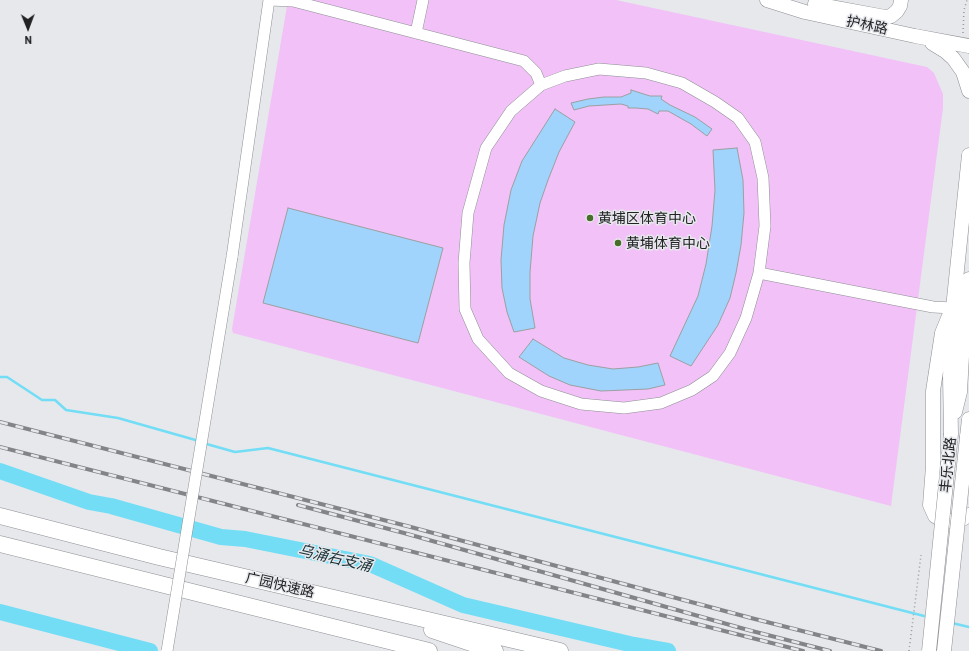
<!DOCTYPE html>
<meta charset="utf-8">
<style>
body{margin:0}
#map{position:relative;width:969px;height:651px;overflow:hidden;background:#e6e8ec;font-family:Barlow,sans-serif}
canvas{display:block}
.north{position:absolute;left:8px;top:8px;width:40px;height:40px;-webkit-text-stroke:3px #e6e8ec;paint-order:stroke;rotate:179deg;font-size:11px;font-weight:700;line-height:16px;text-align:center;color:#222224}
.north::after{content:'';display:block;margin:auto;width:14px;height:18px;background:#222224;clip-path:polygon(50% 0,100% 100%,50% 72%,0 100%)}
</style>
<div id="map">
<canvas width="969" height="651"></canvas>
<div class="north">N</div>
</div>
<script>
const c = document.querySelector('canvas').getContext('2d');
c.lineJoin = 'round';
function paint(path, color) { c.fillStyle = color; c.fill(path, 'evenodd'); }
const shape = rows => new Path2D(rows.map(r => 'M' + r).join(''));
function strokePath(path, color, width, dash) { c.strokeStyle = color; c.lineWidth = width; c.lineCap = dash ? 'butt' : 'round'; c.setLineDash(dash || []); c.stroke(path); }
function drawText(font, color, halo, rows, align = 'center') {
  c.font = font + ' Barlow,"Noto Sans SC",sans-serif'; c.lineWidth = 3; c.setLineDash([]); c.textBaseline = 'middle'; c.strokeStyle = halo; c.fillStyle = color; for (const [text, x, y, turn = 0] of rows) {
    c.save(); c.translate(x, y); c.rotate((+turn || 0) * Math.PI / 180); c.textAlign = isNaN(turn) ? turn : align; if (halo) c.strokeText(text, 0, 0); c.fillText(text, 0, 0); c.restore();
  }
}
paint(shape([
 [288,0,616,0,927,67,934,73,943,94,943,108,891,506,233,333,232,329]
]), '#f2c1f7');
strokePath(shape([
 [0,377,7,377,42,400,55,400,66,410,118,418,199,441],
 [203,443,235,452,268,448,928,617],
 [952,623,969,627]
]), '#72ddf5', 2.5);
strokePath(shape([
 [0,471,89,502,111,506,221,537,245,539,370,564,463,605,634,645,668,651],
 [0,612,150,651]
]), '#72ddf5', 16);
const building = shape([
 [631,90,650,96,662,96,661,99,670,105,695,117,712,129,707,136,691,124,668,111,659,111,658,114,648,109,636,108,628,108,628,106,621,104,589,106,574,110,571,103,588,99,604,97,621,97,631,93,631,90],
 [555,109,575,122,559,152,548,180,540,203,533,236,530,272,530,299,535,328,514,332,507,312,502,288,501,260,504,225,511,190,522,161,555,109],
 [737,148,743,180,744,213,741,245,736,273,730,298,718,325,691,366,670,356,698,296,706,264,712,226,715,190,713,150,737,148],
 [288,208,443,248,418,343,263,303,288,208],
 [533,339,564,358,588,365,613,369,638,367,658,363,665,385,648,389,601,391,570,385,549,376,519,357,533,339]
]);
paint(building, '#a0d4fc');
strokePath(building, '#9ca0a2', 1);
const minor = shape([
 [269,0,293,1,524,61,536,73,541,85],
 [416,33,423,0],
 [599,69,646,73,682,83,715,102,738,118,755,142,763,178,765,226,759,273,746,318,730,353,713,376,692,390,661,403,624,408,581,404,541,391,509,373,478,339,465,309,464,263,468,213,486,148,511,111,541,85,565,76,599,69],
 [232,257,269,0],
 [759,273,933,307,953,308]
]);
const major = shape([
 [767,0,805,12,915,36,969,46],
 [815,4,885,17,891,16,897,11,900,6,901,0],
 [932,43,945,51,953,58,963,72,969,91],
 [949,316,942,333,933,391,933,466,930,505,935,516,940,519,947,521,961,520,969,515],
 [955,412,960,392,963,338,969,279],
 [951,434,950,376,953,308,969,155],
 [967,437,969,419]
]);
const highway = shape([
 [0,516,159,557,560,651],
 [0,544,429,651],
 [432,630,495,651]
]);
strokePath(minor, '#8d8f93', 12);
strokePath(major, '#8d8f93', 15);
strokePath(highway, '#8d8f93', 17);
strokePath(shape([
 [963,33,964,10,967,0],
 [909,651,921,555]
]), '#95979a', 1.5, [1, 3]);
strokePath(minor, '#fff', 11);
strokePath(major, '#fff', 14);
strokePath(highway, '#fff', 16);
const rail = shape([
 [0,422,407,526,751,618,881,651],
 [0,447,803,651],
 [298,505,404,533,748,630,830,651]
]);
strokePath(rail, '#838487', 4);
strokePath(rail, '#e6e8ec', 2.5, [8]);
const minorBridge = shape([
 [167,651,232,257]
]);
const majorBridge = shape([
 [929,651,951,434],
 [944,651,967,437]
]);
strokePath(minorBridge, '#8d8f93', 12, []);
strokePath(majorBridge, '#8d8f93', 15, []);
strokePath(minorBridge, '#fff', 11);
strokePath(majorBridge, '#fff', 14);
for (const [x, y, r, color] of [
 [590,218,4,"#476d28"],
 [618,243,4,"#476d28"]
]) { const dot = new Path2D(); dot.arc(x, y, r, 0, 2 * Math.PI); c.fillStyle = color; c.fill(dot); strokePath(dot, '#e6e8ec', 1.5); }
drawText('14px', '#222224', '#e6e8ec', [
 ["护林路",867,25,12],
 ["丰乐北路",948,465,-84],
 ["广园快速路",280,585,13]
]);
drawText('14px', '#222224', '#e6e8ec', [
 ["黄埔区体育中心",598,218],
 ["黄埔体育中心",626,243]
], 'left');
drawText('italic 15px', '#183036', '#e6e8ec', [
 ["乌涌右支涌",335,558,13]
]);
</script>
